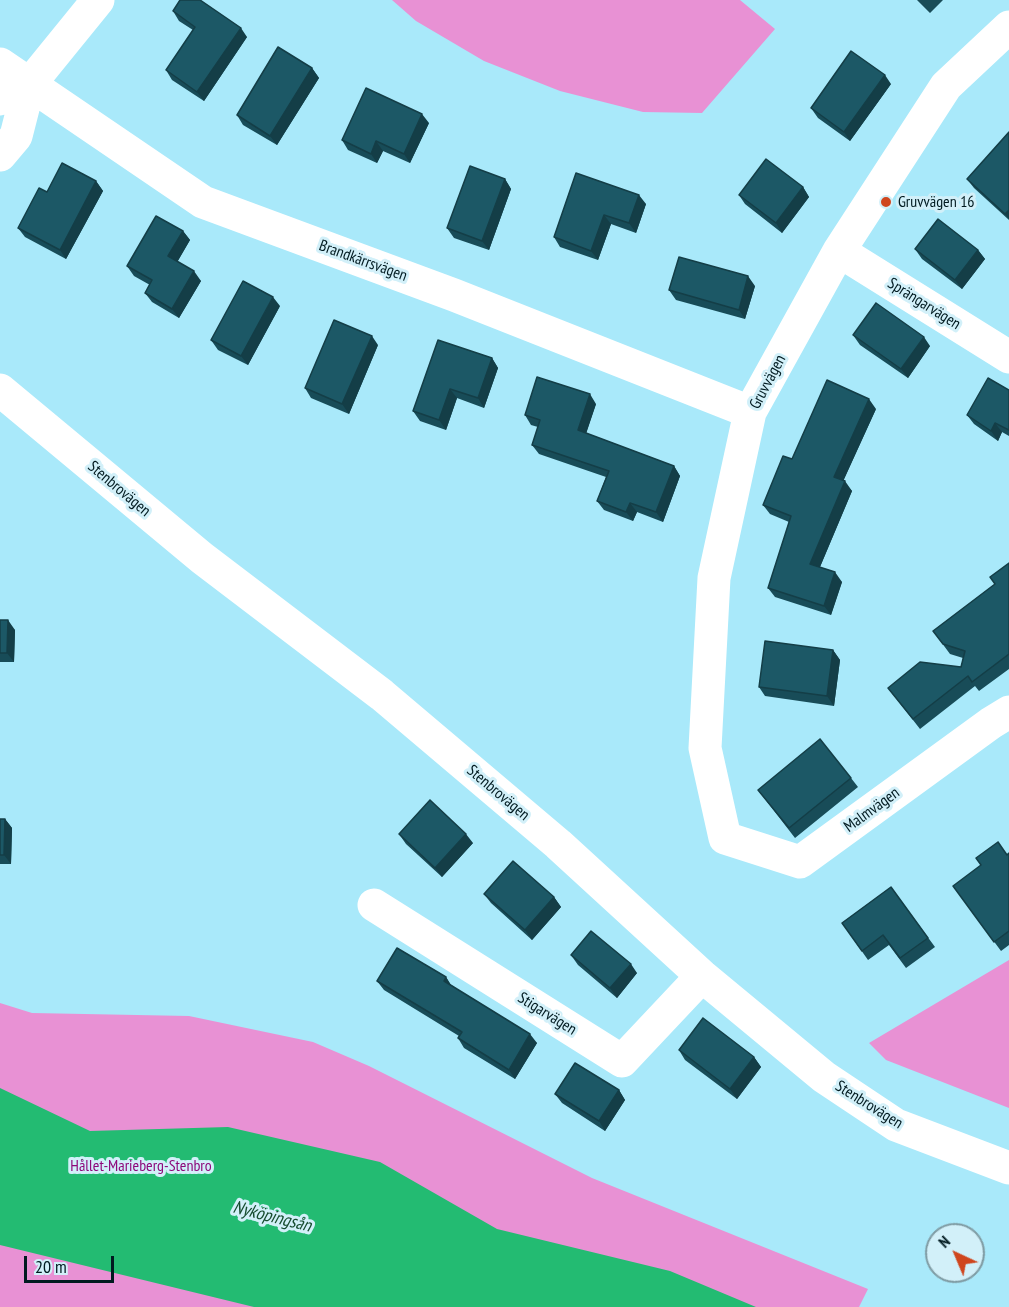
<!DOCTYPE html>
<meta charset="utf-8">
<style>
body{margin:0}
#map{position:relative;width:1009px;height:1307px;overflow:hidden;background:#a9e9fa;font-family:"PT Sans Narrow",sans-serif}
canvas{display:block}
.north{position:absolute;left:925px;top:1223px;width:60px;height:60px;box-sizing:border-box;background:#d2f0f9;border:2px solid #7e9aa2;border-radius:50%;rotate:316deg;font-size:16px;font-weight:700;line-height:24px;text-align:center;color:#011a20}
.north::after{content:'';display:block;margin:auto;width:21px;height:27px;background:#cf461e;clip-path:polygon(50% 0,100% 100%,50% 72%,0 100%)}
.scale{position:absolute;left:24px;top:1256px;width:90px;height:27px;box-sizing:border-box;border:3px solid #011a20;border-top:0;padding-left:8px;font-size:18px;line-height:21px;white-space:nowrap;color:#011a20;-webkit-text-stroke:4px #d2f0f9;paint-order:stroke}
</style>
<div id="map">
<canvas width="1009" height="1307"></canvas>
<div class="north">N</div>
<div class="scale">20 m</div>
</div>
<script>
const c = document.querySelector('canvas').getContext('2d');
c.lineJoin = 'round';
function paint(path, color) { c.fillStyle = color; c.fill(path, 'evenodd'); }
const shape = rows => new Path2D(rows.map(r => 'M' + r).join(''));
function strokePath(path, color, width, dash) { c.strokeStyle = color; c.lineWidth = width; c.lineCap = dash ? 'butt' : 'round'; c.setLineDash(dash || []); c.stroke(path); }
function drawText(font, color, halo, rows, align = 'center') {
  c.font = font + ' "PT Sans Narrow",sans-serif'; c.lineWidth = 6; c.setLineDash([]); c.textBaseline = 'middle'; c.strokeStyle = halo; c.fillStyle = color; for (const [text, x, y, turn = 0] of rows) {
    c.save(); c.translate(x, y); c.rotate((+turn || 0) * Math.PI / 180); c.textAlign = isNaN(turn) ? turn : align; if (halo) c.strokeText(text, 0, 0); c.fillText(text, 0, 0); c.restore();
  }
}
paint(shape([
 [392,0,740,0,775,29,702,113,643,112,560,91,484,61,416,21],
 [1009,960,1009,1108,886,1060,869,1043],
 [0,1003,32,1013,189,1016,313,1042,369,1066,592,1178,868,1289,859,1307,0,1307]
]), '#e891d4');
paint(shape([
 [0,1088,90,1131,228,1127,380,1162,497,1229,670,1271,756,1307,254,1307,0,1245]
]), '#23bb72');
strokePath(shape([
 [1009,27,946,86,839,251,750,412,714,578,705,748,725,838,800,862,991,723,1009,712],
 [0,64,203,202,454,295,750,412],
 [0,99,29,85,98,0],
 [0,155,16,136,29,85],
 [839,251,1009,357],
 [0,390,202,558,382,695,558,844,702,976,824,1077,896,1125,1009,1168],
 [374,905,622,1061,702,976]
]), '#fff', 33);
paint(shape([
 [917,0,943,0,930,13],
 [173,11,247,37,204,101,172,80,166,70,193,30,179,21],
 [312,68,319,78,277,145,243,125,237,115],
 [891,84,850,141,818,118,811,108],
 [429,123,410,163,383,151,377,163,348,150,342,140],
 [1009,132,1009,220,974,188,967,179],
 [576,173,646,204,636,233,611,224,598,260,560,247,554,237],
 [505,179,511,189,489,250,454,238,447,228],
 [96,181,103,191,66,259,25,237,18,228,47,192],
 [803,187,809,197,782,233,745,204,739,195],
 [183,231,190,240,177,262,201,281,179,318,152,302,145,293,150,285,134,276,127,266],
 [915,249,978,250,985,259,962,289,922,259],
 [755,286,745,319,676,300,669,290],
 [280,306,248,365,218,350,211,340],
 [853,335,930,346,908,378,860,345],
 [378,345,349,414,311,398,305,388],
 [492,358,498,368,484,408,457,398,446,430,420,421,413,411],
 [1009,390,1009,436,1002,432,998,441,974,424,967,415],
 [596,404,586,433,674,466,680,476,663,522,637,512,633,521,604,510,597,501,606,477,539,454,532,445,538,427,531,425,525,415],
 [876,409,843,481,852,491,820,567,842,582,831,615,775,597,768,588,789,522,770,514,763,505,792,459],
 [1009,563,1009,669,979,691,975,686,920,729,888,688,961,667,963,658,950,654,933,631,995,584],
 [0,620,15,630,14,662,0,662],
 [833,650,840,660,834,706,765,696,759,687],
 [851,778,858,787,795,838,758,790],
 [0,819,5,819,12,828,11,864,0,864],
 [399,834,473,843,442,877,406,844],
 [1009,853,1009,945,1001,951,953,886],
 [891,887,935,947,906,968,889,945,868,960,842,923],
 [484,894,554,897,561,907,532,940,491,903],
 [571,955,637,973,617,998,578,965],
 [446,977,451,985,537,1043,515,1079,464,1048,458,1038,459,1036,384,990,377,981],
 [679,1050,754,1057,761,1067,737,1099,685,1060],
 [619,1090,625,1100,605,1131,562,1103,555,1094]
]), '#184c58');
paint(shape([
 [241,28,247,37,204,101,197,92],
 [312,68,319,78,277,145,270,136],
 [885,75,891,84,850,141,844,132],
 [422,114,429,123,410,163,404,154],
 [376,141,383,151,377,163,371,154],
 [505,179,511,189,489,250,482,241],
 [96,181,103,191,66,259,60,250],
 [803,187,809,197,782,233,776,223],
 [639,195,646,204,636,233,629,223],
 [1009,210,1009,219,1005,214],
 [604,215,611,224,598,260,591,251],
 [183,231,190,240,175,266,168,256],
 [978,250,985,259,962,289,955,280],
 [194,271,201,281,179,318,172,309],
 [748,276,755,286,745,319,739,310],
 [273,297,280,306,248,365,241,356],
 [372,336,378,345,349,414,342,404],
 [924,337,930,346,908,378,901,369],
 [492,358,498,368,484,408,478,398],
 [450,389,457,398,446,430,439,420],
 [590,394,596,404,584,440,578,430],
 [869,399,876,409,841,486,834,477],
 [995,423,1002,432,998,441,991,431],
 [674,466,680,476,663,522,656,512],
 [845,481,852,491,817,574,810,564],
 [630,503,637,512,633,521,626,512],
 [835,572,842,582,831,615,824,606],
 [8,620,15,630,14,662,7,653],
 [833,650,840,660,834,706,827,696],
 [5,819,12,828,11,864,4,855],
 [466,834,473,843,442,877,435,868],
 [554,897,561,907,532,940,525,930],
 [631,964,637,973,617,998,610,988],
 [446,977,452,987,444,981],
 [530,1034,537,1043,515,1079,509,1070],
 [754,1057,761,1067,737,1099,730,1089],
 [619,1090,625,1100,605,1131,599,1121]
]), '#143e47');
const building = shape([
 [180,0,200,0,241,28,197,92,166,70,195,27,173,11,180,0],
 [278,47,312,68,270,136,237,115,278,47],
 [851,51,885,75,844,132,811,108,851,51],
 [366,88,422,114,404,154,376,141,371,154,342,140,366,88],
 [1009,132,1009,210,1005,214,967,179,1009,132],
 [766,159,803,187,776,223,739,195,766,159],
 [62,163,96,181,60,250,18,228,39,188,47,192,62,163],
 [470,166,505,179,482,241,447,228,470,166],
 [576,173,639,195,629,223,604,215,591,251,554,237,576,173],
 [156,216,183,231,168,256,194,271,172,309,145,293,152,280,127,266,156,216],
 [938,219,978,250,955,280,915,249,938,219],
 [679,257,748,276,739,310,669,290,679,257],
 [243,281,273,297,241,356,211,340,243,281],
 [876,303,924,337,901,369,853,335,876,303],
 [334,320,372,336,342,404,305,388,334,320],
 [438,340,492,358,478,398,450,389,439,420,413,411,438,340],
 [537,377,590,394,578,430,674,466,656,512,630,503,626,512,597,501,609,471,532,445,540,420,525,415,537,377],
 [988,378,1009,390,1009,430,995,423,991,431,967,415,988,378],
 [827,380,869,399,834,477,845,481,810,564,835,572,824,606,768,588,791,516,763,505,783,456,792,459,827,380],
 [1009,563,1009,654,972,682,968,676,913,719,888,688,920,662,961,667,965,651,943,644,933,631,995,584,990,577,1009,563],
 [0,620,8,620,7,653,0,653,0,620],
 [765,641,833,650,827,696,759,687,765,641],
 [820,739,851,778,789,828,758,790,820,739],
 [430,800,466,834,435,868,399,834,430,800],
 [0,819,5,819,4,855,0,855,0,819],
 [998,842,1007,855,1009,853,1009,931,994,942,953,886,981,865,976,858,998,842],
 [513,861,554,897,525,930,484,894,513,861],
 [891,887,928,938,900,958,883,935,862,951,842,923,891,887],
 [591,931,631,964,610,988,571,955,591,931],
 [397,948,446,977,444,981,530,1034,509,1070,458,1038,462,1032,377,981,397,948],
 [703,1018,754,1057,730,1089,679,1050,703,1018],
 [575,1063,619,1090,599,1121,555,1094,575,1063]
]);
paint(building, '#1c5866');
strokePath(building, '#143e47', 1.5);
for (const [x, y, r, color] of [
 [886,202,6,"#cf461e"]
]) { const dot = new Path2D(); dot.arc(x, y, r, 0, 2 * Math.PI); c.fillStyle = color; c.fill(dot); strokePath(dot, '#d2f0f9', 2); }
drawText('16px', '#011a20', '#d2f0f9', [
 ["Gruvvägen 16",898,202]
], 'left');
drawText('16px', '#011a20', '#d2f0f9', [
 ["Brandkärrsvägen",363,261,20],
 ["Sprängarvägen",924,304,32],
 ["Gruvvägen",768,382,-62],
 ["Stenbrovägen",119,489,40],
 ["Stenbrovägen",498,793,40],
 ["Malmvägen",872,810,-36],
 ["Stigarvägen",547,1014,32],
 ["Stenbrovägen",869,1105,32]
]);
drawText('16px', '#8d087a', '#d2f0f9', [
 ["Hållet-Marieberg-Stenbro",141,1166]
]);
drawText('italic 18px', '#174d30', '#d2f0f9', [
 ["Nyköpingsån",272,1217,14]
]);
</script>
